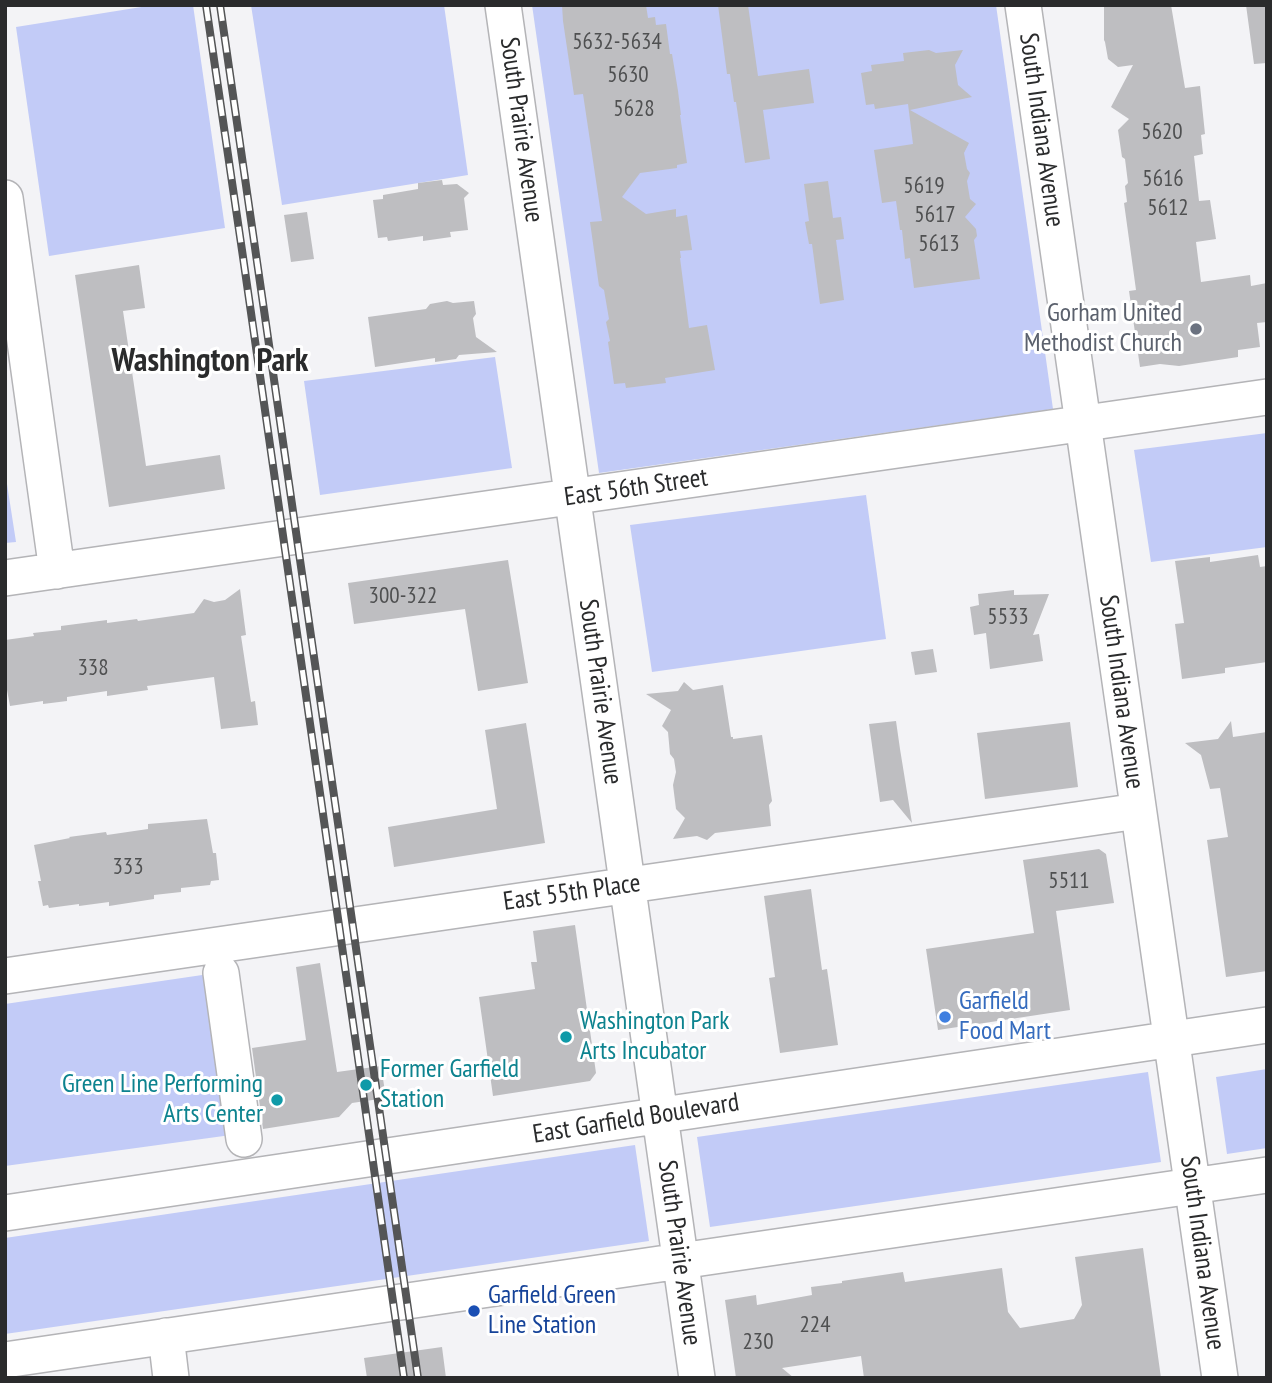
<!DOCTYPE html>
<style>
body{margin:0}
#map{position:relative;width:1272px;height:1383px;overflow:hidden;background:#f3f3f6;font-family:"PT Sans Narrow",sans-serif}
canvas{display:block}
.frame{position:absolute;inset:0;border:7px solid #2a2b2c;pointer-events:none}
</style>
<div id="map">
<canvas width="1272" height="1383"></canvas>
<div class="frame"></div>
</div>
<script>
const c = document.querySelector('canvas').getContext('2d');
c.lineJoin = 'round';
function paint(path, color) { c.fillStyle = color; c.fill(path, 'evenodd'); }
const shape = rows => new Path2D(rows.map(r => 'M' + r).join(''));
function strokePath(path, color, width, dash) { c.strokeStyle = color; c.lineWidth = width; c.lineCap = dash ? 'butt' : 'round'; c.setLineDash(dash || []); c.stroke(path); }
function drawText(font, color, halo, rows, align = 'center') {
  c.font = font + ' "PT Sans Narrow",sans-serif'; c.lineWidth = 6; c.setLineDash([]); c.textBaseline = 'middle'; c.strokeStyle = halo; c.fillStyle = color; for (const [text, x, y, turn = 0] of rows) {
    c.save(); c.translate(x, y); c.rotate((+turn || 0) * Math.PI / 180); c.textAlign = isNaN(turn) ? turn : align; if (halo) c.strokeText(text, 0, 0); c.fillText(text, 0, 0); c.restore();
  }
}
paint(shape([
 [154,5,193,5,225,228,49,256,16,27],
 [251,5,444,5,468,175,282,205],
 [532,5,996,5,1053,409,599,473],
 [495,357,512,468,320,495,304,381],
 [1267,433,1267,547,1151,562,1134,450],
 [5,471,16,542,5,543],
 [866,495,886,639,652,672,630,525],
 [209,974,231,1135,5,1166,5,1004],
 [1267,1069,1267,1148,1227,1154,1216,1077],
 [1148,1072,1161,1162,710,1227,697,1137],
 [635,1145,649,1241,5,1334,5,1238]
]), '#c2cbf7');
paint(shape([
 [562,5,646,5,648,18,655,17,656,25,666,24,670,54,672,54,678,91,681,115,680,115,687,163,677,165,677,168,640,173,622,197,646,214,676,209,676,217,687,215,692,250,680,251,681,258,680,258,689,328,707,325,715,370,665,378,666,383,626,388,625,383,614,384,608,342,610,341,606,322,609,319,604,290,599,286,590,222,602,221,583,94,574,95,563,21],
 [718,5,748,5,758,76,809,69,814,103,763,110,770,159,745,163,736,102,734,102,730,74,727,74],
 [1104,5,1171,5,1185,88,1200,86,1205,134,1201,135,1203,154,1194,156,1199,201,1210,200,1216,239,1196,242,1201,282,1250,275,1251,286,1267,283,1267,322,1257,323,1260,347,1238,350,1238,357,1179,366,1160,364,1140,367,1129,291,1136,290,1124,203,1127,202,1125,186,1128,183,1125,159,1122,157,1118,130,1129,119,1111,107,1133,65,1118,67,1108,59,1105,42,1104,40],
 [1246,5,1267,5,1267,63,1254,64],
 [929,50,936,53,963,50,955,65,958,85,972,97,910,110,969,143,964,153,967,169,970,173,967,181,970,199,976,204,965,217,976,229,977,236,974,240,980,279,914,288,910,258,905,259,902,230,900,230,896,201,882,203,874,150,913,144,908,104,875,109,874,104,866,105,861,73,872,71,871,65,904,61,903,53],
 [442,180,443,185,457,184,469,193,464,198,468,230,450,232,451,237,423,241,423,236,388,241,387,237,378,238,373,200,383,199,383,195,418,189,418,183],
 [828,181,833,218,841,217,844,239,836,240,844,300,820,304,812,244,809,244,805,222,809,221,804,184],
 [307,212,314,259,291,262,284,215],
 [139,265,145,308,123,311,146,466,220,455,225,489,109,507,75,275],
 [447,301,453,303,474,301,476,314,473,318,476,337,497,352,459,355,456,359,435,362,435,358,375,367,368,317,426,309,430,304],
 [1258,555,1260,567,1267,566,1267,662,1225,668,1225,673,1182,679,1175,624,1184,623,1175,561,1210,557,1210,562],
 [508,560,528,683,478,691,465,609,354,624,348,583],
 [240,589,246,635,241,636,251,702,255,701,258,725,221,729,214,677,147,686,148,690,107,696,107,691,67,697,67,701,43,704,43,701,10,706,5,679,5,640,34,636,33,633,61,630,61,626,107,620,107,623,137,619,138,621,194,613,204,599,214,602,225,600],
 [1014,590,1014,595,1049,594,1033,635,1039,634,1043,661,990,669,986,633,974,635,970,607,979,605,978,594],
 [933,649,937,672,915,675,911,652],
 [684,682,693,690,723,685,731,737,733,737,733,739,762,735,772,801,769,805,771,826,715,833,707,840,697,836,673,839,685,818,676,809,673,785,676,772,674,759,670,754,668,732,662,726,671,710,646,694,678,691],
 [896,721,900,749,912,823,893,800,880,802,869,724],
 [1231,721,1233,737,1267,732,1267,971,1226,977,1207,840,1228,837,1220,788,1210,789,1201,755,1185,743,1218,739],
 [1070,722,1078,787,985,799,977,733],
 [526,723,545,843,394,867,388,827,497,809,485,730],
 [207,819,213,853,216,853,219,880,211,881,210,885,181,888,181,892,154,895,154,899,109,906,109,902,79,906,79,904,49,908,48,905,43,906,38,881,41,881,34,845,70,838,69,837,106,832,107,835,148,829,148,824],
 [1099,849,1106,854,1114,903,1056,911,1070,1010,938,1030,926,949,1034,933,1023,860],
 [811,889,822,970,827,969,838,1045,780,1053,769,978,775,977,764,896],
 [575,925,596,1073,590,1081,493,1096,479,997,535,989,531,962,537,962,533,931],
 [320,963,337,1072,381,1066,386,1098,352,1103,339,1117,263,1129,252,1048,306,1040,296,967],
 [1143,1248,1161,1378,864,1378,861,1356,782,1368,794,1378,736,1378,725,1300,756,1295,757,1305,812,1295,811,1287,842,1283,842,1281,903,1272,905,1282,1002,1268,1008,1312,1020,1328,1074,1319,1082,1305,1075,1257],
 [442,1347,446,1378,367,1378,364,1358]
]), '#bebec1');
const minor = shape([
 [503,5,697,1378],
 [1023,5,1220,1378],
 [5,198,57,571],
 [5,578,1267,397],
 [221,973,244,1139],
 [5,976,1138,811],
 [5,1213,1267,1025],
 [166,1336,171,1378],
 [5,1360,1267,1175]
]);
strokePath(minor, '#b4b4b7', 38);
strokePath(minor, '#fff', 35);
const rail = shape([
 [206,5,243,257,404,1378],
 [220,5,418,1378]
]);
strokePath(rail, '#545556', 8);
strokePath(rail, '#fff', 5, [16]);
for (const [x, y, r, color] of [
 [1196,329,7,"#6b7280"],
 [945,1017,7,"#3f7fe0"],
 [566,1037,7,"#0f9aa8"],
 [366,1085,7,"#0f9aa8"],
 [277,1100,7,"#0f9aa8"],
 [474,1311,7,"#1a4fb4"]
]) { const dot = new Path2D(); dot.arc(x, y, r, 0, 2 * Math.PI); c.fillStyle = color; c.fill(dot); strokePath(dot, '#fff', 2.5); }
drawText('23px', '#4f5051', null, [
 ["5632-5634",617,42],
 ["5630",628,75],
 ["5628",634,109],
 ["5620",1162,132],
 ["5616",1163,179],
 ["5619",924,186],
 ["5612",1168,208],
 ["5617",935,215],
 ["5613",939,244],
 ["300-322",403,596],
 ["5533",1008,617],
 ["338",93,668],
 ["333",128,867],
 ["5511",1069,881],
 ["224",815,1325],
 ["230",758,1342]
]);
drawText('26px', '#2a2b2c', '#fff', [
 ["South Prairie Avenue",521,130,82],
 ["South Indiana Avenue",1041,130,82],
 ["East 56th Street",636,488,-8],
 ["South Prairie Avenue",600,692,82],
 ["South Indiana Avenue",1121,692,82],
 ["East 55th Place",572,893,-8],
 ["East Garfield Boulevard",636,1119,-9],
 ["South Prairie Avenue",679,1253,82],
 ["South Indiana Avenue",1202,1253,82]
]);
drawText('26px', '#5b616d', '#fff', [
 ["Gorham United",1182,314],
 ["Methodist Church",1182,344]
], 'right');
drawText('26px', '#366cbe', '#fff', [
 ["Garfield",959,1002],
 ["Food Mart",959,1032]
], 'left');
drawText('26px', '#0d838f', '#fff', [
 ["Washington Park",580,1022],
 ["Arts Incubator",580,1052],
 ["Former Garfield",380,1070],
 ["Station",380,1100],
 ["Green Line Performing",263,1085,"right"],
 ["Arts Center",263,1115,"right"]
], 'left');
drawText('26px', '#164399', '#fff', [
 ["Garfield Green",488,1296],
 ["Line Station",488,1326]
], 'left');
drawText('bold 33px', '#2a2b2c', '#fff', [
 ["Washington Park",210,362]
]);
</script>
